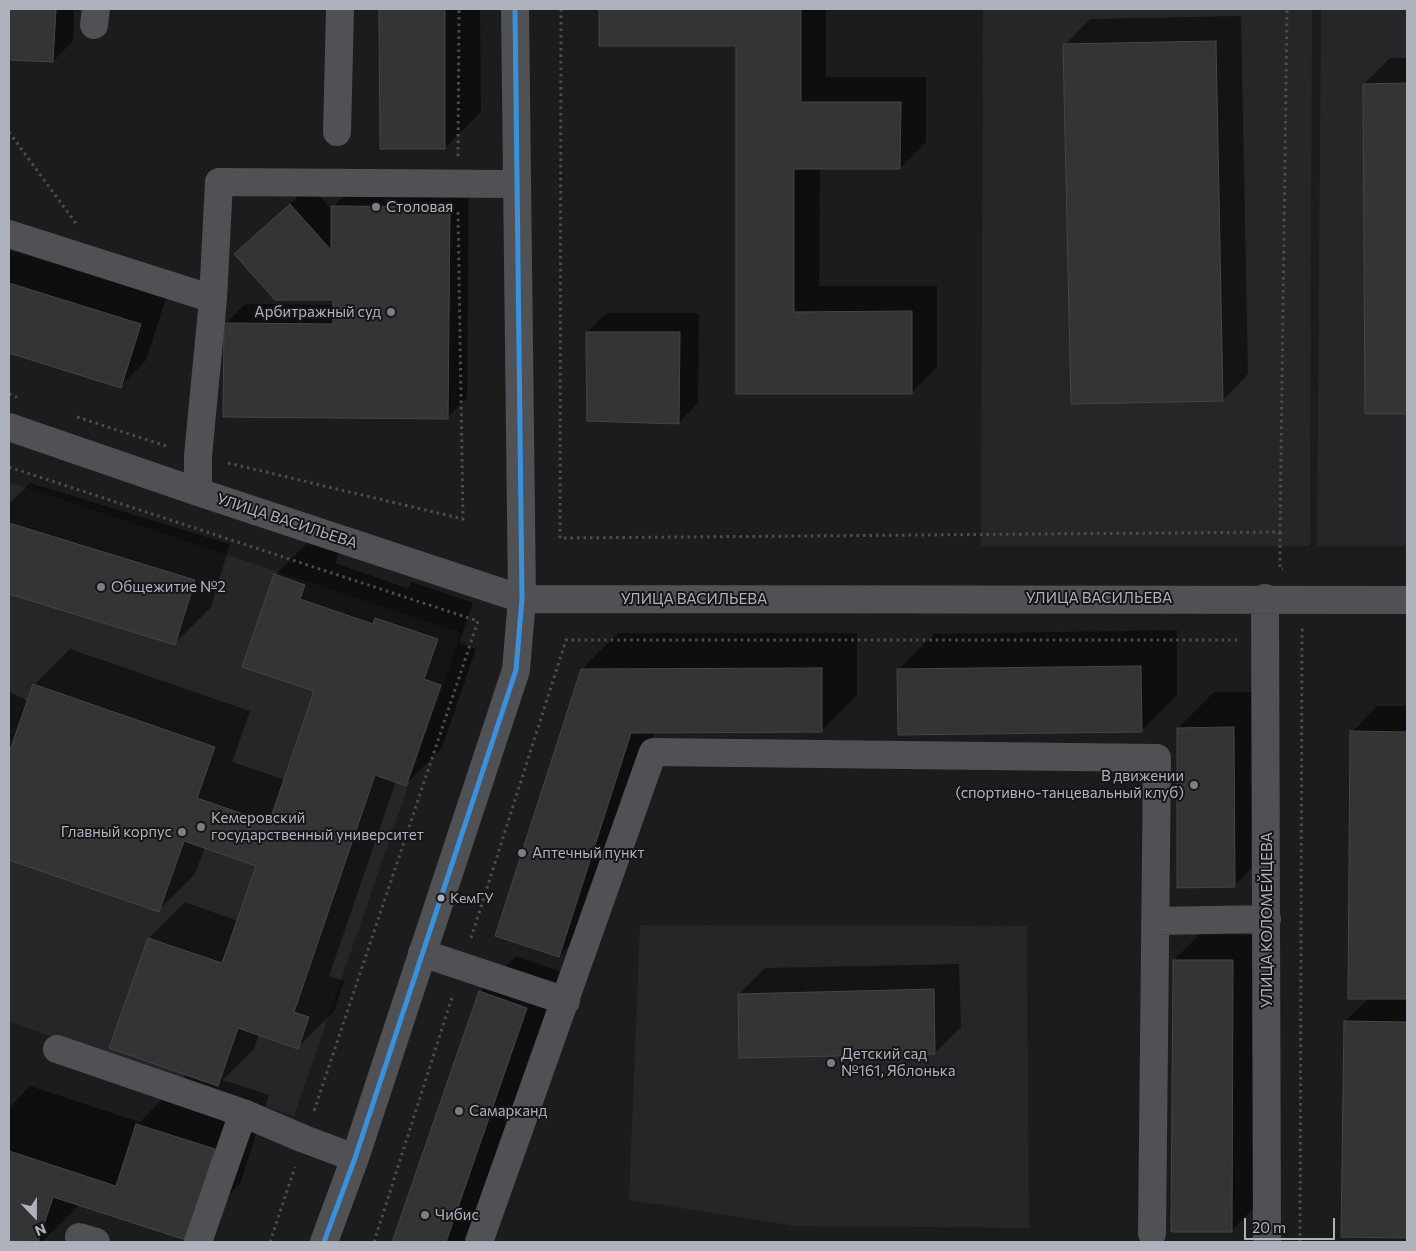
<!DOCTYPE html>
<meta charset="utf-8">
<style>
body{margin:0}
#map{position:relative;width:1416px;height:1251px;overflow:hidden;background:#1c1c1c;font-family:Commissioner,sans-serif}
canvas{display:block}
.frame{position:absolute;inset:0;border:10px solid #aeb2bc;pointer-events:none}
.north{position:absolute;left:10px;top:1191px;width:50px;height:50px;-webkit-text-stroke:4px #161618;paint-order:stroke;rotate:158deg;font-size:14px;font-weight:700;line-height:20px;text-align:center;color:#aeb2bc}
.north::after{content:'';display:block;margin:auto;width:18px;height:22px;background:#aeb2bc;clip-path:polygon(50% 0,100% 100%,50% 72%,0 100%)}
.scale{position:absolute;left:1244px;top:1218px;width:91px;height:22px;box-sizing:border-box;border:2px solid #aeb2bc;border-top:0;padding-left:6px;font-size:15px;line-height:18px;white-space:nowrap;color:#aeb2bc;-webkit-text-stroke:4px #161618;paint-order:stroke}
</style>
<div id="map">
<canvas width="1416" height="1251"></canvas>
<div class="frame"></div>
<div class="north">N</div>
<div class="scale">20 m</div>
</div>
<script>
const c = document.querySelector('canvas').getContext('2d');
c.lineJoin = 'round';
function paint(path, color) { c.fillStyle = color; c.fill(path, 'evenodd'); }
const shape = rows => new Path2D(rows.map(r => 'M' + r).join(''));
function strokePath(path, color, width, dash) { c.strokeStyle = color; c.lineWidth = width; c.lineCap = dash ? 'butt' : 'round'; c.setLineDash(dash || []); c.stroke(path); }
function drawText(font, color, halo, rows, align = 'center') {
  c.font = font + ' Commissioner,sans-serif'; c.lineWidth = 4; c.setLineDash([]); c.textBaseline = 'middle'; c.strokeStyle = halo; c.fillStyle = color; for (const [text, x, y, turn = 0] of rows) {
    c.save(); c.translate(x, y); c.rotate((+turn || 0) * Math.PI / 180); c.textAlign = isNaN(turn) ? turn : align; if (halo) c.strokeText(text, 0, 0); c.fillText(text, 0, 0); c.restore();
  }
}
paint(shape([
 [983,9,1312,9,1310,546,981,546],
 [1321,9,1407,9,1407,546,1317,546],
 [9,482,461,633,294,1116,9,1022],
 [640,925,1027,926,1029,1228,796,1226,629,1200]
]), '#262628');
paint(shape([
 [9,9,74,9,73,41,53,61,9,59],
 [381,9,480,9,481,112,445,148,381,148],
 [600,9,826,9,826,77,926,77,926,142,900,168,820,168,819,286,937,286,937,367,911,393,737,393,737,44,600,45],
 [1241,16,1248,374,1223,400,1065,45,1090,19],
 [1390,58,1407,58,1407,413,1366,413,1364,84],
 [310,185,333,211,333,207,352,187,469,188,467,398,447,418,225,324,245,304,334,305,334,299,235,255],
 [9,250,166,298,146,360,121,386,9,351],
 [607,313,699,313,698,403,678,423,587,332],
 [30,483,230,544,211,607,175,643,9,593,9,504],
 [311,539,340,549,335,563,407,588,412,582,473,603,459,643,476,649,442,748,406,784,396,781,329,976,344,981,334,1011,298,1047,259,1034,254,1049,223,1080,269,1095,240,1184,186,1238,80,1204,42,1242,9,1240,9,1108,30,1086,140,1122,187,1074,149,938,185,902,238,921,257,865,205,847,195,874,159,910,9,859,9,692,28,701,34,685,70,649,250,711,232,762,285,780,316,690,275,575],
 [1177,630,1177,695,1141,731,898,670,934,634],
 [618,633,857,633,857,695,821,731,655,731,595,920,559,956,582,669],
 [1214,692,1270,692,1270,850,1234,886,1178,728],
 [1377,706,1407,706,1407,1236,1343,1236,1345,1021,1369,998,1352,732],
 [1200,934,1258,935,1257,1205,1231,1231,1174,960],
 [516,956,562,972,468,1242,393,1242,480,992],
 [959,964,961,1027,935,1053,739,994,765,968]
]), '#0007');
const building = shape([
 [9,9,56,9,53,62,9,60,9,9],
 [379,9,445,9,445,149,380,149,379,9],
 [599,9,801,9,801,102,901,102,900,169,794,169,794,312,912,311,912,394,736,394,736,46,599,46,599,9],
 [1216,41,1223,401,1071,404,1063,44,1216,41],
 [1407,83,1407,414,1365,414,1363,84,1407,83],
 [290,204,331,250,331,206,450,207,448,419,223,417,224,323,333,324,333,300,275,300,234,254,290,204],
 [9,283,141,324,121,388,9,353,9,283],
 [586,332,680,332,679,424,587,421,586,332],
 [9,523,195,580,175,645,9,594,9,523],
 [274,574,305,585,300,599,373,624,375,618,438,639,424,679,441,685,406,786,375,775,294,1012,309,1017,298,1049,238,1028,218,1086,109,1048,148,938,222,963,256,866,184,841,159,912,9,860,9,753,33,684,215,747,197,798,269,823,314,691,242,667,274,574],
 [1141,666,1142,732,898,735,897,669,1141,666],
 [822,668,822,732,631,733,559,957,495,936,581,669,822,668],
 [1234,727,1235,887,1177,888,1177,728,1234,727],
 [1350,731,1407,732,1407,999,1348,999,1350,731],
 [1173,960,1233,960,1232,1232,1171,1232,1173,960],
 [934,989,935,1054,739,1058,738,994,934,989],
 [479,991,527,1008,446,1242,392,1242,479,991],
 [1344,1021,1407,1022,1407,1238,1341,1237,1344,1021],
 [136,1124,215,1149,186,1240,53,1197,38,1242,9,1241,9,1151,116,1186,136,1124]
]);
paint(building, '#343434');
strokePath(building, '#444548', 1);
strokePath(shape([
 [561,9,560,538,1280,532,1287,9],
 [9,132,77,225],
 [458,156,459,9],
 [9,394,17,397],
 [77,417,169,447],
 [228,463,463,519,458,212],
 [9,467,478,621,314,1111],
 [1280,532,1280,569,1283,569],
 [471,938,566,640,1237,640],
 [270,1242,295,1167],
 [374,1242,453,994],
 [1300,1242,1302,630,1305,630]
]), '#4c4d50', 3, [2.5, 4]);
strokePath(shape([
 [94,25,96,9],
 [337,132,340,9],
 [9,234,213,299,198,456,198,492],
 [213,299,219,182,517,184],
 [9,427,198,492,522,599,1407,600],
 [1265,598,1267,1242],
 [1155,921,1267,919],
 [422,953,566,1001],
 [57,1049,243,1113,304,1139,355,1158],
 [79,1237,96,1242],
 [198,1242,243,1113],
 [324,1242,355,1158,516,670,522,599,515,9],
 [479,1242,653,752,1157,758,1152,1233]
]), '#505155', 28);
strokePath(shape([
 [324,1242,355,1158,516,670,522,599,515,9]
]), '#3a90db', 5);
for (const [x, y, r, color] of [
 [376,207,5,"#7b7e84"],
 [391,312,5,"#7b7e84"],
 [101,587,5,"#7b7e84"],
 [1194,785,5,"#7b7e84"],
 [201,827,5,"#7b7e84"],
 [182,832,5,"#7b7e84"],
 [522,853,5,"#7b7e84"],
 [441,898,4.5,"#aeb2bc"],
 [831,1063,5,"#7b7e84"],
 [459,1111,5,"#7b7e84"],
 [425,1215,5,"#7b7e84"]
]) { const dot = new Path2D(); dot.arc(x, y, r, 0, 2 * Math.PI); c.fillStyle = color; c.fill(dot); strokePath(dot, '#161618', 2); }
drawText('14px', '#aeb2bc', '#161618', [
 ["КемГУ",450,898]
], 'left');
drawText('15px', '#aeb2bc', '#161618', [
 ["Столовая",386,207],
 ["Арбитражный суд",381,312,"right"],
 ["Общежитие №2",111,587],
 ["В движении",1184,776,"right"],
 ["(спортивно-танцевальный клуб)",1184,793,"right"],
 ["Кемеровский",211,818],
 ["государственный университет",211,835],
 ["Главный корпус",172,832,"right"],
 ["Аптечный пункт",532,853],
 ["Детский сад",841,1054],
 ["№161, Яблонька",841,1071],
 ["Самарканд",469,1111],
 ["Чибис",435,1215]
], 'left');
drawText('15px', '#aeb2bc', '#161618', [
 ["УЛИЦА ВАСИЛЬЕВА",287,521,18],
 ["УЛИЦА ВАСИЛЬЕВА",1099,598],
 ["УЛИЦА ВАСИЛЬЕВА",694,599],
 ["УЛИЦА КОЛОМЕЙЦЕВА",1267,920,-90]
]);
</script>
